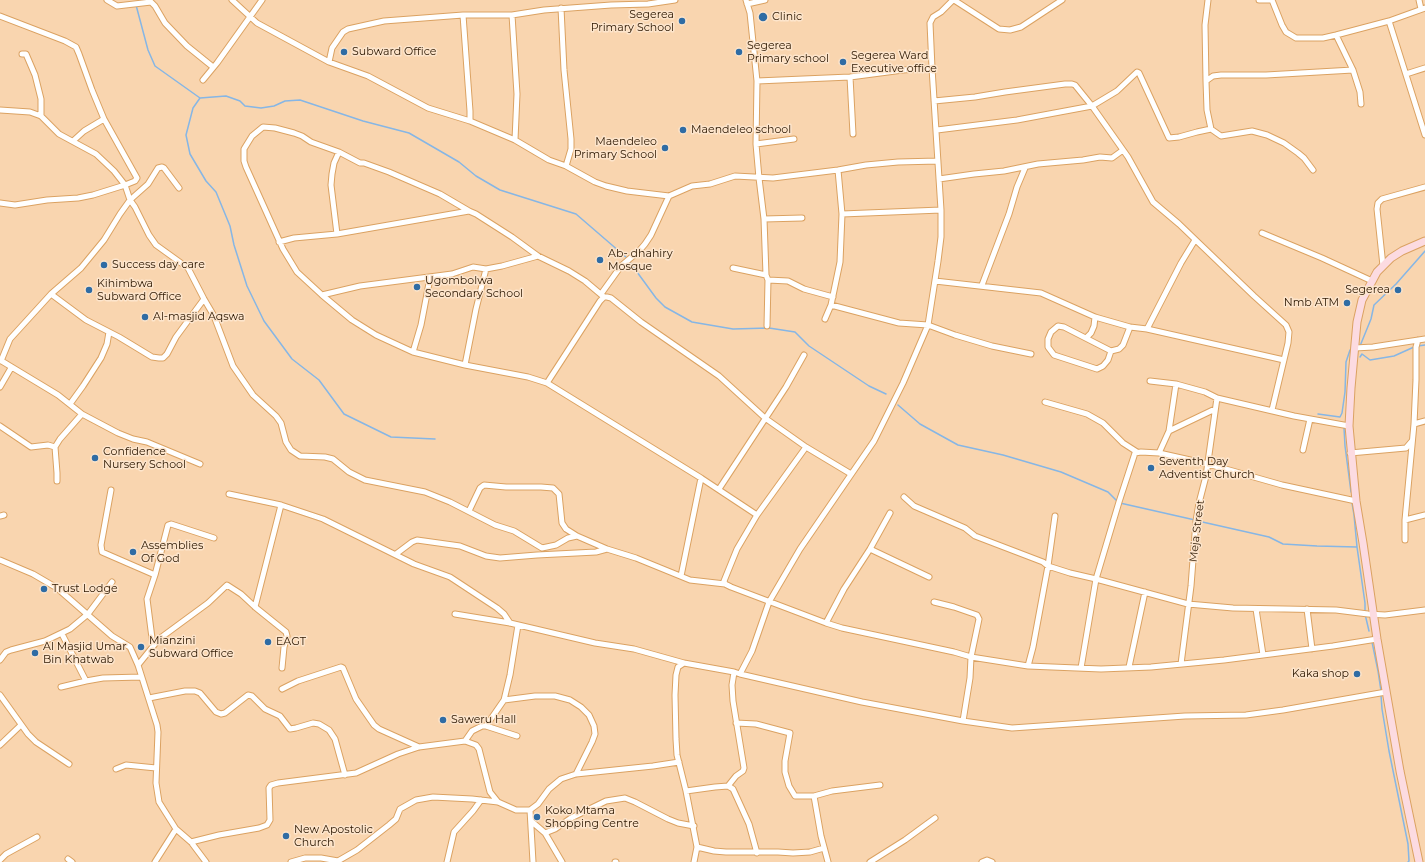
<!DOCTYPE html>
<style>
body{margin:0}
canvas{display:block;background:#f9d5af}
</style>
<canvas width="1425" height="862"></canvas>
<script>
const c = document.querySelector('canvas').getContext('2d');
c.lineJoin = 'round';
const shape = rows => new Path2D(rows.map(r => 'M' + r).join(''));
function strokePath(path, color, width, dash) { c.strokeStyle = color; c.lineWidth = width; c.lineCap = dash ? 'butt' : 'round'; c.setLineDash(dash || []); c.stroke(path); }
function drawText(font, color, halo, rows, align = 'center') {
  c.font = font + ' Montserrat,sans-serif'; c.lineWidth = 3; c.setLineDash([]); c.textBaseline = 'middle'; c.strokeStyle = halo; c.fillStyle = color; for (const [text, x, y, turn = 0] of rows) {
    c.save(); c.translate(x, y); c.rotate((+turn || 0) * Math.PI / 180); c.textAlign = isNaN(turn) ? turn : align; if (halo) c.strokeText(text, 0, 0); c.fillText(text, 0, 0); c.restore();
  }
}
strokePath(shape([
 [136,5,148,50,155,66,200,98,226,96,240,101,245,106,261,108,274,106,285,101,300,100,363,121,409,133,459,162,476,176,500,190,576,214,627,258],
 [200,98,193,108,186,135,190,154,206,181,216,192,230,226,234,245,247,286,264,321,292,359,319,380,344,414,391,437,435,439],
 [629,261,656,298,665,307,692,322,733,329,769,328,795,332,809,346,869,386,886,394],
 [1360,346,1371,319,1374,305,1396,284,1425,251],
 [1418,346,1425,345],
 [1360,357,1362,354,1370,360,1394,356,1414,347],
 [898,405,920,424,958,445,1003,455,1061,472,1108,492,1117,501],
 [1318,414,1340,417,1342,413,1345,392,1346,362,1350,350],
 [1344,428,1345,446,1351,492],
 [1120,503,1195,520],
 [1352,503,1354,515,1357,547,1365,603,1365,614,1369,631],
 [1198,521,1269,537,1283,544,1317,546,1357,547],
 [1372,642,1378,671,1381,691],
 [1381,695,1382,709,1389,751,1408,844,1409,861,1408,862]
]), '#86b6e5', 1.5);
const minor = shape([
 [107,0,117,6,151,2,155,6,165,23,187,46,213,67],
 [232,0,257,23,329,62,368,76,428,108,470,121,515,140,549,160,566,166,595,182,606,186,627,191,669,196,692,186,710,184,735,176,773,178,838,170,866,165,898,162,938,161],
 [746,0,750,13,757,81,756,144,759,178,764,219,766,275,768,280,788,281,804,289,833,297],
 [954,0,999,29,1010,30,1021,27,1062,0],
 [1259,0,1270,0],
 [1272,0,1282,25,1286,32,1296,38,1323,38,1336,35,1389,21,1425,8],
 [1419,0,1421,9],
 [747,4,765,0],
 [561,8,564,70,571,139,571,149,566,166],
 [463,15,470,111,470,121],
 [512,15,517,94,515,140],
 [0,16,65,41,76,47,79,54,92,90,104,119,137,178,135,181,125,185,93,195,78,198,47,200,15,205,0,203],
 [1389,21,1425,135],
 [1336,35,1353,70,1360,92,1361,104],
 [22,54,26,54,35,75,41,99,41,116],
 [329,62,332,48,343,32,348,29,384,21,463,15,512,15,544,10,611,5,648,4,675,0],
 [932,68,930,23,933,17,941,12,953,0],
 [1406,74,1425,68],
 [850,77,853,134],
 [203,80,217,63,262,0],
 [1206,81,1205,25,1208,0],
 [934,101,975,97,1005,92,1065,84,1072,84,1075,85,1092,106,1128,157,1153,202,1179,224,1254,296,1286,325,1289,332,1288,343,1272,410],
 [0,110,30,112,41,116,59,134,96,154,114,171,125,185,130,200,135,207,149,235,156,245,188,268,204,299,214,316,233,366,253,395,276,416,281,423,286,442,291,450,300,456,325,457,333,459,349,472,365,480,425,492,450,502,495,525,514,531,542,548,556,545,568,538,577,536],
 [937,130,1017,120,1092,106,1117,91,1137,72,1139,73,1169,138,1179,137,1197,132,1211,129],
 [73,141,84,131,104,119],
 [756,144,794,139],
 [1313,170,1304,158,1298,153,1284,143,1267,135,1252,131,1221,136,1211,129,1207,110,1206,81,1213,76,1221,75,1266,75,1353,70],
 [939,179,974,174,1004,171,1038,164,1083,160,1100,157,1112,158,1123,150],
 [469,211,440,194,389,172,364,163,360,163,339,152,311,142,302,136,294,133,275,128,263,127,252,136,244,149,244,161,246,167,283,249,297,272,322,295,352,320,376,335,413,352,465,365,528,377,547,383,701,478,757,515],
 [842,214,941,210],
 [764,219,802,218],
 [1262,233,1322,258,1372,281],
 [337,234,331,185,332,174,334,163,339,152],
 [279,242,294,238,337,234,469,211,476,214,512,237,538,256,569,271,585,281,604,297],
 [1383,266,1377,209,1378,203,1382,199,1425,187],
 [733,268,766,275],
 [935,281,1041,293,1095,317,1130,327,1147,329,1284,360],
 [982,285,1009,214,1017,187,1025,168],
 [51,294,86,320,119,337,152,357,159,358,163,358,167,354,176,337,204,299],
 [601,294,621,266,639,251,645,244,651,235,669,196],
 [322,295,360,286,452,274,473,267,486,269,502,266,538,256],
 [831,305,899,323,928,325,955,335,992,346,1031,354],
 [825,319,831,305,840,262,842,214,838,170],
 [767,326,768,280],
 [1147,329,1181,263,1195,240],
 [1086,338,1091,333,1094,326,1095,317],
 [1355,348,1373,347,1425,339],
 [1111,351,1108,360,1103,366,1097,369,1054,355,1048,347,1048,339,1051,332,1058,326,1064,327,1111,351,1119,349,1123,345,1130,327],
 [413,352,421,325,430,278],
 [0,360,58,395,82,414,118,433,133,439,147,442,200,464],
 [1,361,10,339,51,294,81,268,104,240,120,214,130,200,148,184,158,168,162,167,164,168,179,188],
 [465,365,476,309,486,269],
 [1150,381,1176,384,1205,392,1217,398,1294,416,1349,426],
 [547,383,600,301,604,297,607,297,611,298,641,322,719,376,765,418,806,447,851,474],
 [0,387,11,368],
 [1045,402,1087,414,1103,423,1123,443,1137,452],
 [70,404,83,386,101,358,107,344,109,332],
 [1414,424,1425,421],
 [0,426,31,447,48,445,55,447],
 [1169,431,1176,384],
 [806,447,757,515,737,549,724,581,725,584,731,587,826,623,842,628,954,652,971,657,1028,666,1101,669,1151,667,1224,660,1333,646,1377,639],
 [1303,450,1310,419],
 [1159,453,1169,431,1215,409],
 [1350,453,1406,448,1412,441],
 [57,481,57,473,55,447,60,439,82,414],
 [719,489,786,387,804,355],
 [111,490,101,545,102,552,155,575],
 [229,494,281,505,323,519,414,564,450,577,497,608,504,614,510,623],
 [904,497,914,506,965,528,975,536,1043,562,1048,566,1070,573,1096,579,1188,604,1233,608,1336,610,1368,614,1385,615,1425,610],
 [469,511,480,488,484,485,506,487,541,487,553,488,559,494,562,523,566,529,577,536,607,549,636,558,690,580,725,584],
 [0,516,4,515],
 [1405,520,1425,515],
 [1405,540,1405,520,1414,424,1416,380,1416,347,1418,340],
 [870,549,929,577],
 [396,554,412,542,417,540,460,546,486,556,500,558,537,555,596,552,607,549],
 [0,560,33,574,57,588,112,636,130,647,138,665,157,725,158,732,156,783,159,802,176,829,191,842,206,862],
 [681,576,701,478],
 [934,602,954,607,977,615,979,619,971,657,970,678,963,721],
 [255,607,281,505],
 [1256,609,1263,655],
 [1307,609,1312,649],
 [455,614,510,623,595,643,634,649,684,663],
 [826,623,844,589,870,549,890,513],
 [62,634,86,681],
 [153,646,147,599,155,575,168,525,171,524,214,538],
 [0,660,6,652,11,650,45,641,70,629,88,614,112,582],
 [1181,664,1191,586,1196,521,1199,503,1206,476,1217,398],
 [138,665,159,639,208,603,227,585,241,594,255,607,286,632,287,636,284,647,282,668],
 [1028,666,1033,647,1048,566,1055,516],
 [1129,667,1145,592],
 [1081,668,1096,579,1119,502,1135,453,1141,452,1159,453,1208,464,1282,485,1356,501],
 [740,674,752,651,769,602,800,549,874,441,903,383,928,325,938,261,941,237,941,210,932,68,903,70,850,77,757,81],
 [61,687,86,681,103,678,141,677],
 [282,689,298,681,341,667,343,668,356,699,374,725,379,729,419,747],
 [0,695,28,734,36,742,69,764],
 [149,698,185,691,195,691,200,693,216,712,221,714,225,713,248,695,252,696,265,709,280,716,290,729,296,728,313,723,319,724,329,730,335,739,345,775],
 [504,700,510,675,518,625],
 [736,723,756,724,790,733,785,761,785,772,789,786,795,796,814,796,832,791,880,785],
 [486,726,504,700,535,696,555,696,570,700,581,707,589,715,594,726,595,734,592,742,576,774],
 [465,741,472,731,482,726,486,726,517,736],
 [0,745,21,725],
 [116,769,126,765,156,768],
 [728,786,736,776,743,771,744,768,733,701,732,685,734,672],
 [686,791,715,787,728,786,733,789,749,824,757,853],
 [814,796,821,836,828,862],
 [530,810,533,862],
 [531,821,545,833,562,862],
 [545,833,555,829,571,818,606,801,625,798,635,802,668,819,678,823,694,826],
 [191,842,219,835,259,828,267,825,270,820,269,788,271,785,278,783,356,773,398,754,419,747,465,741,476,745,479,749,490,792,498,802],
 [697,847,714,851,726,852,778,852,793,853,810,852,824,848],
 [68,859,72,862],
 [0,860,6,854,37,837],
 [155,862,176,829],
 [291,862,305,858,321,858,338,861,357,850,389,825,396,819,400,809,416,800,433,797,472,799,498,802,516,810,530,810,538,804,549,789,561,779,576,774,653,766,679,762],
 [447,862,454,832,473,811,481,800],
 [615,862,616,862],
 [694,862,697,847,686,791,677,755,676,739,675,695,676,675,678,667,684,663,734,672,740,674,862,702,963,721,1012,728,1185,716,1246,715,1283,710,1386,692],
 [870,862,905,840,935,818],
 [982,862,987,860,992,862]
]);
const secondary = shape([
 [1419,862,1400,771,1377,639,1363,543,1356,501,1349,426,1351,388,1357,322,1362,300,1377,272,1391,258,1402,251,1425,241]
]);
strokePath(minor, '#dba262', 7);
strokePath(secondary, '#dba262', 9);
strokePath(minor, '#fff', 5);
strokePath(secondary, '#fcdbe1', 7);
for (const [x, y, r, color] of [
 [763,17,5,"#2f6ca4"],
 [682,21,4,"#2f6ca4"],
 [344,52,4,"#2f6ca4"],
 [739,52,4,"#2f6ca4"],
 [843,62,4,"#2f6ca4"],
 [683,130,4,"#2f6ca4"],
 [665,148,4,"#2f6ca4"],
 [600,260,4,"#2f6ca4"],
 [104,265,4,"#2f6ca4"],
 [417,287,4,"#2f6ca4"],
 [89,290,4,"#2f6ca4"],
 [1398,290,4,"#2f6ca4"],
 [1347,303,4,"#2f6ca4"],
 [145,317,4,"#2f6ca4"],
 [95,458,4,"#2f6ca4"],
 [1151,468,4,"#2f6ca4"],
 [133,552,4,"#2f6ca4"],
 [44,589,4,"#2f6ca4"],
 [268,642,4,"#2f6ca4"],
 [141,647,4,"#2f6ca4"],
 [35,653,4,"#2f6ca4"],
 [1357,674,4,"#2f6ca4"],
 [443,720,4,"#2f6ca4"],
 [537,817,4,"#2f6ca4"],
 [286,836,4,"#2f6ca4"]
]) { const dot = new Path2D(); dot.arc(x, y, r, 0, 2 * Math.PI); c.fillStyle = color; c.fill(dot); strokePath(dot, '#fde5cc', 1.5); }
drawText('11px', '#2c1700', '#fde5cc', [
 ["Segerea",674,15,"right"],
 ["Primary School",674,28,"right"],
 ["Clinic",772,17],
 ["Segerea",747,46],
 ["Primary school",747,59],
 ["Subward Office",352,52],
 ["Segerea Ward",851,56],
 ["Executive office",851,69],
 ["Maendeleo school",691,130],
 ["Maendeleo",657,142,"right"],
 ["Primary School",657,155,"right"],
 ["Ab- dhahiry",608,254],
 ["Mosque",608,267],
 ["Success day care",112,265],
 ["Ugombolwa",425,281],
 ["Secondary School",425,294],
 ["Kihimbwa",97,284],
 ["Subward Office",97,297],
 ["Segerea",1390,290,"right"],
 ["Nmb ATM",1339,303,"right"],
 ["Al-masjid Aqswa",153,317],
 ["Confidence",103,452],
 ["Nursery School",103,465],
 ["Seventh Day",1159,462],
 ["Adventist Church",1159,475],
 ["Assemblies",141,546],
 ["Of God",141,559],
 ["Trust Lodge",52,589],
 ["Mianzini",149,641],
 ["Subward Office",149,654],
 ["EAGT",276,642],
 ["Al Masjid Umar",43,647],
 ["Bin Khatwab",43,660],
 ["Kaka shop",1349,674,"right"],
 ["Saweru Hall",451,720],
 ["Koko Mtama",545,811],
 ["Shopping Centre",545,824],
 ["New Apostolic",294,830],
 ["Church",294,843]
], 'left');
drawText('11px', '#2c1700', '#fde5cc', [
 ["Meja Street",1197,531,-83]
]);
</script>
